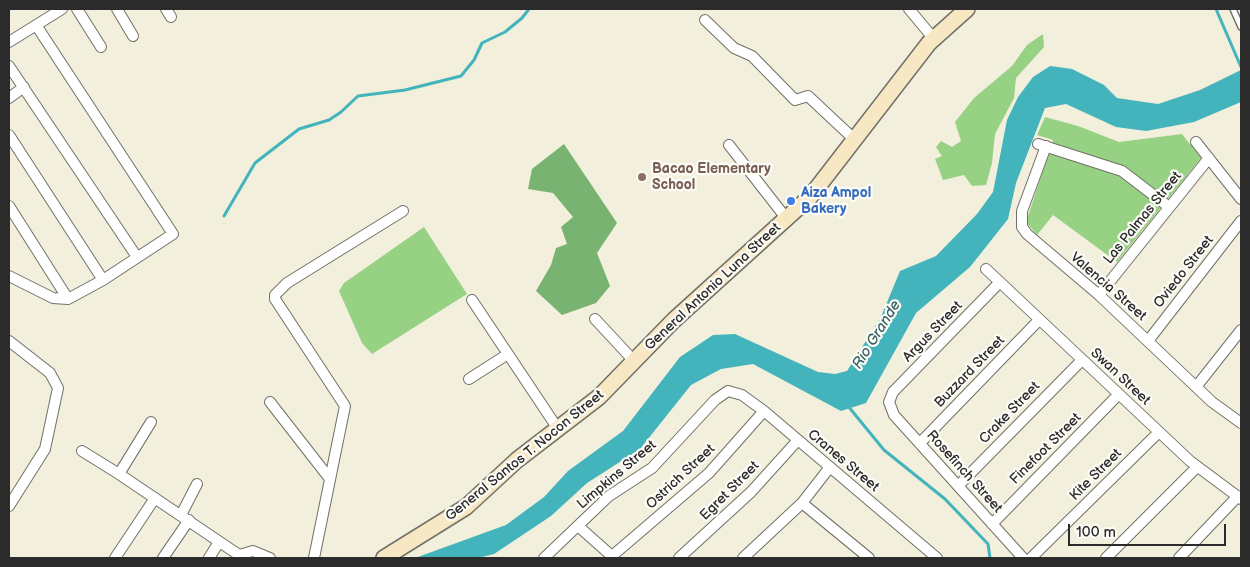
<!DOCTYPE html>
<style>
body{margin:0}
#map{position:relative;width:1250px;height:567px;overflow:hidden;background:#f2efdc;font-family:"Balsamiq Sans",sans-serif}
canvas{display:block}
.frame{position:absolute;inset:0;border:10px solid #2b2b2b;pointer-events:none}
.scale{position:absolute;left:1068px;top:524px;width:158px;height:22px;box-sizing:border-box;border:2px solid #2b2b2b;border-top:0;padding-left:6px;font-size:15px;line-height:18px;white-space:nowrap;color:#2b2b2b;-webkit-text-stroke:4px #fdfcf7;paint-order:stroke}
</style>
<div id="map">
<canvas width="1250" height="567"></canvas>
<div class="frame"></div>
<div class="scale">100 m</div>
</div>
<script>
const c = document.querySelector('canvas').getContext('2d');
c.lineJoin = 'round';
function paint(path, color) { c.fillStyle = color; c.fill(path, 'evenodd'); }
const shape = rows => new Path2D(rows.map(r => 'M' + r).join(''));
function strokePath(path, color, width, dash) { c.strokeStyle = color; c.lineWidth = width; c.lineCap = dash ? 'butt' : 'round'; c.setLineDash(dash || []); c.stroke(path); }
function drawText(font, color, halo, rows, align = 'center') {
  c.font = font + ' "Balsamiq Sans",sans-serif'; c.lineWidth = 4.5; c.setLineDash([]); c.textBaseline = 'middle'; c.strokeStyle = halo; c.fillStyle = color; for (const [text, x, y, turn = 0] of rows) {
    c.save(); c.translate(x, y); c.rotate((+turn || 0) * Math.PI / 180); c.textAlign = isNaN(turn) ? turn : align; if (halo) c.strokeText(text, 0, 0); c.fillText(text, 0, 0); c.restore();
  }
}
paint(shape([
 [1043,34,1044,47,1016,78,1014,98,995,134,992,163,986,185,972,186,964,175,943,180,935,159,942,156,936,147,941,141,952,147,961,141,955,122,974,98,1012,66,1027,45],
 [1045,117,1078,126,1119,142,1182,134,1201,158,1117,262,1053,215,1037,235,1026,222,1053,140,1037,135],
 [424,227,467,294,372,354,362,343,339,291,344,283]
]), '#97d184');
paint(shape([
 [564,144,617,223,597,253,610,286,596,303,562,315,536,291,551,265,556,248,567,244,561,227,573,217,553,193,528,189,532,169]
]), '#79b372');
paint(shape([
 [1050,66,1072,69,1104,85,1117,98,1158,104,1200,90,1241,70,1241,102,1194,122,1146,131,1116,127,1066,104,1045,108,1016,183,1008,219,970,267,916,313,866,403,841,411,753,364,721,369,691,385,640,449,587,483,551,516,494,554,478,558,415,558,506,525,544,497,568,471,623,431,680,357,713,335,735,334,818,372,835,374,847,371,881,317,900,271,936,256,977,214,993,192,1007,120,1018,97,1033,77]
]), '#43b3bc');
strokePath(shape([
 [1216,9,1241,67],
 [224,216,255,163,299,129,329,120,341,112,358,96,405,90,461,76,474,60,482,43,505,32,522,18,529,9],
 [848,406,884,450,945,499,988,544,990,558]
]), '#43b3bc', 3);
const lane = shape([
 [1233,9,1241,27]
]);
const street = shape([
 [77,9,101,47],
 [117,9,133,36],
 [166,9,171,17],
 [909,9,934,39],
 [705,20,734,48,752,56,795,100,808,96,855,140],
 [9,42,62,9],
 [9,66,137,257],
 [9,98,24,87],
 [9,135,103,280],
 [1196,142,1241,199],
 [1038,144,1122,171,1169,207],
 [729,145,786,218],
 [1046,146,1022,211,1022,227,1027,234,1099,295,1212,402,1241,423],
 [9,206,68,299],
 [986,269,1190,461,1241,499],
 [9,276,53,298,68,299,103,280,173,234,36,25],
 [1000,282,893,392,889,402,894,415,1023,558],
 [1099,295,1209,158],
 [472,300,558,429],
 [595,319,634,361],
 [9,341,50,373,58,388,45,449,9,506],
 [1148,341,1241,221],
 [469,379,508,354],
 [1196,387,1241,330],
 [270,402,330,479],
 [151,422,119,474,239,555,253,551,270,558],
 [920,443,1039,320],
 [82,451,119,474],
 [958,486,1082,360],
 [802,503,869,558],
 [181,515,197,484],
 [992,524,1119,394],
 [578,526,614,558],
 [612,556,709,473,764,411],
 [115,558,155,498],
 [163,558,189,520],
 [209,558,219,542],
 [314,558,345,406,275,299,275,295,287,283,403,211],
 [544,558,609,496,652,468,715,400,728,391,742,395,764,411,937,558],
 [679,558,751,492,798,440],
 [743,558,802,503,830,467],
 [1031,558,1159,432],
 [1106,558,1197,467],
 [1179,558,1238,496]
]);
const secondary = shape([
 [384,558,466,507,517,460,599,397,674,320,810,197,929,43,967,9]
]);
strokePath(lane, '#717069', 8);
strokePath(street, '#717069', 12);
strokePath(secondary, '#717069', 18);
strokePath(lane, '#fff', 5);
strokePath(street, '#fff', 10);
strokePath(secondary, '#f7e8c3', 15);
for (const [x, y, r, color] of [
 [642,177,5,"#8d6e63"],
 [791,201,5,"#3f7fe0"]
]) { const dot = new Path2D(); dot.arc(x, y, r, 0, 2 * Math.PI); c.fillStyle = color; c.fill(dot); strokePath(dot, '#fdfcf7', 2); }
drawText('bold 14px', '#785e54', '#fdfcf7', [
 ["Bacao Elementary",652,169],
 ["School",652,185]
], 'left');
drawText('bold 14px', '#366cbe', '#fdfcf7', [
 ["Aiza Ampol",801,193],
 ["Bakery",801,209]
], 'left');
drawText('14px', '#2b2b2b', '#fdfcf7', [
 ["Las Palmas Street",1143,218,-51],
 ["Oviedo Street",1184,272,-52],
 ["General Antonio Luna Street",713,287,-43],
 ["Valencia Street",1108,287,41],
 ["Argus Street",933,332,-46],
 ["Buzzard Street",970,372,-46],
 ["Swan Street",1120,377,43],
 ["Crake Street",1010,413,-46],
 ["Finefoot Street",1046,449,-45],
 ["General Santos T. Nocon Street",525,456,-39],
 ["Cranes Street",843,461,40],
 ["Rosefinch Street",964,472,48],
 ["Limpkins Street",617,475,-40],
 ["Kite Street",1096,475,-45],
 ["Ostrich Street",681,477,-43],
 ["Egret Street",730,491,-45]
]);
drawText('italic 15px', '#356165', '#fdfcf7', [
 ["Rio Grande",877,335,-58]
]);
</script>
